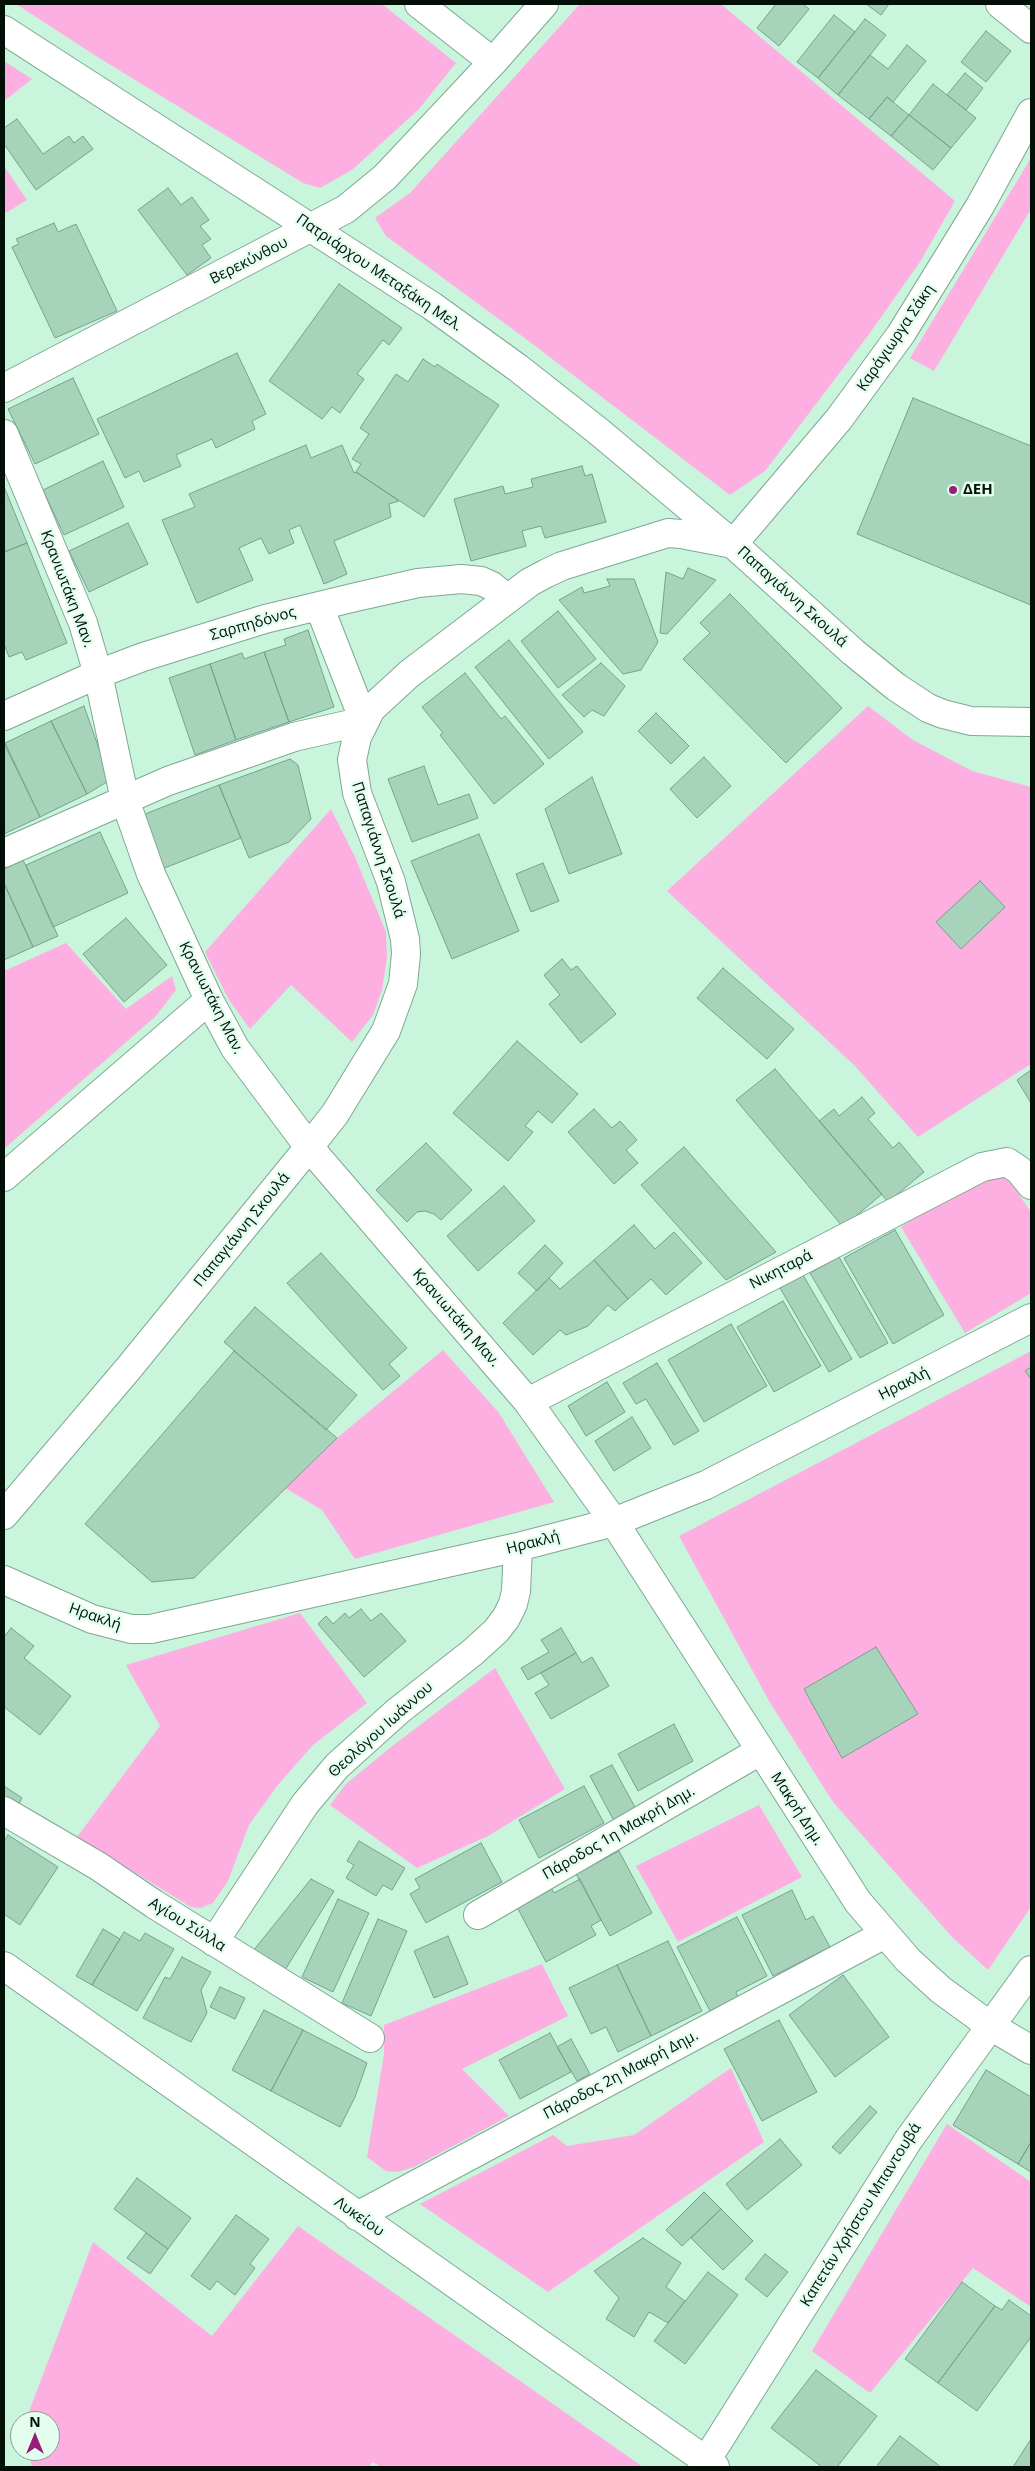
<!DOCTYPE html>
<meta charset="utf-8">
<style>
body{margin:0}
#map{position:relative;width:1035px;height:2471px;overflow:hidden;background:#c9f5dd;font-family:"Open Sans",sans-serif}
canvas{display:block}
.frame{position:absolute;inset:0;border:5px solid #021008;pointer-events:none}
.north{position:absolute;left:10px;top:2411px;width:50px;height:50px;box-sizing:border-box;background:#e3feef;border:1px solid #899f93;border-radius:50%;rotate:0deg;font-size:14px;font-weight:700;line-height:20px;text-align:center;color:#021008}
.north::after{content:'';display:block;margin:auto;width:18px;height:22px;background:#971d77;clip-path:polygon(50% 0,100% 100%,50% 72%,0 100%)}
</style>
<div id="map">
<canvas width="1035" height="2471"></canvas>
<div class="frame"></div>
<div class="north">N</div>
</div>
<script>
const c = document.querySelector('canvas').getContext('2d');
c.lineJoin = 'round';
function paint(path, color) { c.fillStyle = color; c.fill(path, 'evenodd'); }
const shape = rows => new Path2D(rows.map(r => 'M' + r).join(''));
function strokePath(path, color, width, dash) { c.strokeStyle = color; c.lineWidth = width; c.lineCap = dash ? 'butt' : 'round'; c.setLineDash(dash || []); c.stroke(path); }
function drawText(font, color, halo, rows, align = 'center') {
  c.font = font + ' "Open Sans",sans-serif'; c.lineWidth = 5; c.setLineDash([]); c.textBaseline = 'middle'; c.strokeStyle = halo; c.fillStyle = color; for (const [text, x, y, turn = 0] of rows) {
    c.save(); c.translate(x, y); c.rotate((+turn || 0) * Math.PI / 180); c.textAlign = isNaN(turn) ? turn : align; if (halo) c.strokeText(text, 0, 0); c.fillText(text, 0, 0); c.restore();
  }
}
paint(shape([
 [16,4,382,4,456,63,418,110,352,170,320,188,303,183,96,56],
 [580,4,721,4,955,201,920,262,867,337,765,471,730,495,530,342,386,236,375,218,410,193],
 [4,61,32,79,4,101],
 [1031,158,1031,209,934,371,910,358],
 [4,166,27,200,4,214],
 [868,706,913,740,972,771,1031,787,1031,1064,918,1137,854,1065,667,891],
 [331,809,355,857,386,932,387,958,382,990,373,1015,352,1042,291,985,250,1029,229,1000,205,952],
 [66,943,126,1009,172,976,176,990,156,1016,4,1149,4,971],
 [1001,1175,1009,1180,1031,1212,1031,1293,965,1333,901,1227,976,1178],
 [443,1350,499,1413,554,1502,355,1559,322,1510,285,1488,337,1438],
 [1031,1351,1031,1907,988,1970,952,1937,833,1802,769,1701,679,1536],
 [300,1613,367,1703,313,1745,277,1786,249,1825,228,1881,213,1903,201,1908,191,1907,77,1837,160,1726,126,1665],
 [495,1668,565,1789,488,1836,417,1868,330,1805,346,1784,391,1747],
 [759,1805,802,1877,678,1942,636,1866],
 [542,1964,568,2016,462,2069,509,2116,414,2167,397,2172,386,2171,367,2157,384,2054,384,2025],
 [731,2068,764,2142,548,2292,420,2204,553,2135,567,2146,634,2135],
 [947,2124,1031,2182,1031,2307,973,2268,870,2393,812,2351],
 [298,2226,493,2362,643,2467,381,2467,373,2462,368,2467,32,2467,28,2451,50,2451,50,2421,28,2421,30,2409,93,2242,212,2336]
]), '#feafe1');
const building = shape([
 [776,4,803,4,809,9,779,46,757,28,776,4],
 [866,4,889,4,881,15,866,4],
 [834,15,855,32,818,78,797,62,834,15],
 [865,19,886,35,838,95,818,78,865,19],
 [986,31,1011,51,986,82,961,62,986,31],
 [907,45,926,61,893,102,887,97,869,119,838,95,870,55,888,69,907,45],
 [965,73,983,88,966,110,947,95,965,73],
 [933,84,976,118,951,148,909,115,933,84],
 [887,97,909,115,891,136,869,119,887,97],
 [909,115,951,148,933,170,891,136,909,115],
 [17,119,43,154,69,136,74,143,83,136,93,149,36,190,4,144,4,128,17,119],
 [168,188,181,205,192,197,209,220,200,226,211,239,202,245,211,258,187,275,138,210,168,188],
 [54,223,58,232,76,224,117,311,55,338,12,247,19,244,16,239,54,223],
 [339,284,402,328,389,345,383,340,357,374,364,379,340,413,332,407,322,419,269,381,339,284],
 [237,353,266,414,252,421,255,429,216,448,212,439,176,455,181,466,144,482,139,471,125,478,97,419,237,353],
 [423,359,435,367,437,364,499,405,424,517,356,472,361,464,352,459,369,434,360,428,396,374,408,382,423,359],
 [73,378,99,434,35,464,8,409,73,378],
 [913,398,1031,446,1031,605,857,534,913,398],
 [306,445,311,458,342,445,354,473,356,472,399,501,389,504,391,517,334,541,347,574,324,584,300,525,289,530,294,543,269,554,261,538,239,548,253,580,197,603,162,520,195,507,189,494,306,445],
 [103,461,124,507,64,535,43,490,103,461],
 [582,466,585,476,592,474,606,522,545,538,541,526,522,531,526,546,471,561,454,499,503,486,505,494,533,487,531,479,582,466],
 [5,489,27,543,4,552,4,490,5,489],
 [128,523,148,564,89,592,69,551,128,523],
 [27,543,67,643,26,660,22,652,9,657,4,644,4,552,27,543],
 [688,568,716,580,667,634,660,633,666,572,683,579,688,568],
 [607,579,634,579,658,642,641,670,623,674,559,600,582,587,584,593,610,586,607,579],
 [730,594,842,708,786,763,683,659,710,633,700,623,730,594],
 [558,611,596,659,558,688,521,641,558,611],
 [308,630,334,707,289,722,264,652,286,645,284,639,308,630],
 [509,640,583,732,549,759,475,667,509,640],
 [264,652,289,722,236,740,210,664,242,653,244,659,264,652],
 [601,663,625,686,604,716,592,710,584,717,562,695,601,663],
 [210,664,236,740,195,755,169,678,210,664],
 [465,673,501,719,505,716,544,764,494,804,440,735,443,733,422,707,465,673],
 [84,706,110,780,87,794,51,721,84,706],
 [656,713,689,746,671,764,638,731,656,713],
 [51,721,87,794,40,817,5,743,51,721],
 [4,743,40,817,4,834,4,743],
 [704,757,731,786,697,818,670,789,704,757],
 [290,759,298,765,311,819,289,842,249,858,219,785,290,759],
 [424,766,438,805,469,794,478,818,412,842,388,779,424,766],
 [592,777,622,854,569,874,545,809,592,777],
 [219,785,241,838,162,869,140,816,219,785],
 [100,832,128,893,53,927,26,865,100,832],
 [479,834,519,931,452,959,411,861,479,834],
 [23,860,58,936,33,947,4,883,4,869,23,860],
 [543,863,559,901,531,912,516,874,543,863],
 [980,881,1005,907,961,949,936,922,980,881],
 [4,883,33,947,4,960,4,883],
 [126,918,167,965,124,1002,83,954,126,918],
 [562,959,571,970,577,966,616,1014,581,1043,549,1004,560,995,544,975,562,959],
 [723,968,794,1029,767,1059,697,998,723,968],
 [517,1041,578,1094,552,1123,538,1111,525,1126,533,1132,508,1161,453,1113,517,1041],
 [775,1069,882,1194,843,1227,736,1100,775,1069],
 [1031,1070,1031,1103,1017,1080,1031,1070],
 [862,1097,875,1113,868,1119,893,1148,899,1142,924,1172,888,1202,819,1121,834,1109,839,1116,862,1097],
 [594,1109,612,1128,620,1121,637,1140,626,1150,638,1163,614,1184,568,1132,594,1109],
 [426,1143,472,1190,441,1220,434,1214,425,1211,417,1212,407,1222,376,1190,426,1143],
 [684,1147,776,1252,726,1280,641,1185,684,1147],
 [504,1186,535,1221,478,1271,447,1236,504,1186],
 [634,1225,655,1249,674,1232,702,1263,666,1295,651,1279,628,1299,594,1260,634,1225],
 [895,1230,944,1315,893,1344,844,1258,895,1230],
 [545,1245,563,1263,537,1291,518,1273,545,1245],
 [321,1253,407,1348,389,1364,400,1376,383,1390,287,1283,321,1253],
 [839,1257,888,1343,860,1358,810,1273,839,1257],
 [594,1260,628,1299,615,1311,608,1305,588,1326,566,1335,560,1330,533,1355,503,1323,549,1278,560,1289,594,1260],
 [803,1275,852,1359,829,1372,780,1288,803,1275],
 [783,1301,821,1366,774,1392,737,1327,783,1301],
 [255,1307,357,1395,326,1430,224,1342,255,1307],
 [731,1324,767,1386,704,1422,668,1360,731,1324],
 [234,1351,337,1438,194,1578,152,1582,85,1524,234,1351],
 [657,1363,699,1431,674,1445,646,1399,636,1404,623,1383,657,1363],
 [1031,1367,1031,1379,1025,1371,1031,1367],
 [607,1382,625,1412,586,1436,568,1406,607,1382],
 [632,1417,651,1448,614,1471,595,1441,632,1417],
 [361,1609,371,1621,381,1613,406,1641,364,1677,318,1624,326,1616,333,1624,345,1613,349,1618,361,1609],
 [11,1628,34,1646,24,1658,71,1696,40,1735,4,1707,4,1637,11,1628],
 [561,1628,576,1653,528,1680,521,1668,549,1652,541,1640,561,1628],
 [876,1647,918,1714,842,1758,804,1689,876,1647],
 [576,1653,582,1663,592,1657,609,1686,551,1719,535,1693,549,1685,541,1673,576,1653],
 [674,1724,693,1761,638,1791,618,1754,674,1724],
 [612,1765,636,1809,614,1821,590,1776,612,1765],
 [4,1786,22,1798,16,1809,4,1802,4,1786],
 [584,1786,604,1823,539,1858,519,1820,584,1786],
 [8,1835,58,1867,20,1925,4,1914,4,1841,8,1835],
 [359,1841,405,1868,392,1890,383,1885,376,1896,346,1878,354,1865,347,1861,359,1841],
 [481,1843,502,1882,426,1923,410,1894,420,1888,415,1879,481,1843],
 [619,1851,652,1913,610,1936,576,1874,619,1851],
 [311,1879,334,1891,285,1970,253,1951,311,1879],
 [580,1879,601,1920,591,1926,596,1935,546,1962,517,1907,552,1889,554,1893,580,1879],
 [792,1890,806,1920,813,1916,830,1947,773,1976,742,1915,792,1890],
 [338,1899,369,1913,333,1992,302,1977,338,1899],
 [737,1917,767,1976,736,1992,738,1997,710,2011,677,1947,737,1917],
 [378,1919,407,1931,371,2016,342,2003,378,1919],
 [103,1929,120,1939,92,1985,76,1976,103,1929],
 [124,1932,140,1941,145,1933,174,1949,137,2011,92,1985,124,1932],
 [448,1936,468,1984,434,1998,414,1951,448,1936],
 [668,1941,702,2011,651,2036,617,1965,668,1941],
 [182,1957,211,1972,201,1990,207,2013,191,2042,143,2018,165,1977,170,1979,182,1957],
 [617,1965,651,2036,618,2052,606,2027,591,2034,569,1988,617,1965],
 [843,1975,889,2037,835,2077,789,2015,843,1975],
 [220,1987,245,1998,235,2019,210,2007,220,1987],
 [264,2010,303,2030,271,2091,232,2070,264,2010],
 [779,2020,817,2092,762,2121,724,2049,779,2020],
 [303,2030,367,2063,355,2097,340,2127,271,2091,303,2030],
 [550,2033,571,2072,520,2099,499,2060,550,2033],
 [571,2039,590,2074,577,2081,557,2047,571,2039],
 [986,2070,1031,2097,1031,2142,1018,2164,953,2125,986,2070],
 [870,2106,877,2112,840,2154,832,2147,870,2106],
 [780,2139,802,2165,747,2210,726,2184,780,2139],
 [1031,2142,1031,2172,1018,2164,1031,2142],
 [137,2178,191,2218,168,2249,114,2209,137,2178],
 [704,2192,721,2209,682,2246,666,2230,704,2192],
 [721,2209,753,2241,723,2270,691,2238,721,2209],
 [236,2215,269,2239,250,2264,255,2268,235,2295,217,2281,210,2290,191,2276,236,2215],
 [146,2233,168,2249,150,2274,127,2258,146,2233],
 [643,2238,681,2263,666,2287,685,2301,668,2323,649,2312,634,2337,606,2319,619,2298,594,2271,643,2238],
 [765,2254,788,2272,767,2297,745,2279,765,2254],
 [708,2272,738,2295,685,2364,654,2341,708,2272],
 [962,2282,995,2306,938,2383,905,2359,962,2282],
 [1009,2300,1031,2316,1031,2337,977,2411,938,2383,995,2306,1002,2310,1009,2300],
 [816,2370,877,2416,837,2467,822,2467,771,2428,816,2370],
 [900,2436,941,2467,876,2467,900,2436],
 [1031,2439,1031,2467,1013,2467,1031,2439]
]);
paint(building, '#a7d3bb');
strokePath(building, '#77a18b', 1);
const street = shape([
 [419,4,493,62],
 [1000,4,1031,29],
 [4,30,432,306,518,368,598,431,733,544,839,419,901,334,980,206,1031,113],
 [4,388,346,209,385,177,493,62,544,4],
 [4,434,83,623,98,674,125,800,151,874,209,1000,235,1048,309,1147,528,1402,614,1522,858,1902,908,1960,941,1990,989,2025,1031,2050],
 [4,716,98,674,143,657,265,619,356,597,418,583,461,579,481,581,492,586,507,599],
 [4,853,168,781,294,737,364,721,319,606],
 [4,1177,209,1000],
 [528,1402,982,1167,1007,1162,1019,1170,1031,1185],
 [4,1580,92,1619,131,1629,151,1629,518,1547,614,1522,706,1485,1031,1318],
 [4,1811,98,1866,154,1904,370,2038],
 [478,1915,760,1751],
 [214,1942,305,1804,337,1766,398,1711,473,1652,496,1631,506,1618,513,1604,516,1591,518,1547],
 [4,1966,715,2467],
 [357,2216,885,1934],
 [702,2467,909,2139,1031,1970]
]);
const secondary = shape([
 [4,1515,128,1369,309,1147,335,1114,386,1031,403,984,406,954,405,939,391,882,357,793,352,760,357,737,371,709,409,674,530,582,547,573,562,566,668,533,681,534,733,544,853,652,896,687,928,708,943,714,971,721,1031,722]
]);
strokePath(street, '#7ea892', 30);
strokePath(secondary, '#7ea892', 30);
strokePath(street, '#fff', 28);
strokePath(secondary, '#fff', 28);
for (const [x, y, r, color] of [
 [953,490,5,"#971d77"]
]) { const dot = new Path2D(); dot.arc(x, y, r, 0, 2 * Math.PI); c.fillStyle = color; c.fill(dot); strokePath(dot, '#e3feef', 2); }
drawText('15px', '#021008', '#e3feef', [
 ["Βερεκύνθου",249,261,-27],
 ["Πατριάρχου Μεταξάκη Μελ.",379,273,34],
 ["Καράγιωργα Σάκη",896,338,-56],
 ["Κρανιωτάκη Μαν.",67,589,69],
 ["Παπαγιάννη Σκουλά",792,597,42],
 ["Σαρπηδόνος",253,624,-16],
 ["Παπαγιάννη Σκουλά",378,850,72],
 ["Κρανιωτάκη Μαν.",211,998,63],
 ["Παπαγιάννη Σκουλά",242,1230,-51],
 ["Νικηταρά",781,1270,-27],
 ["Κρανιωτάκη Μαν.",456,1318,49],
 ["Ηρακλή",904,1384,-27],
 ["Ηρακλή",533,1543,-14],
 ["Ηρακλή",95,1617,19],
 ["Θεολόγου Ιωάννου",381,1730,-42],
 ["Μακρή Δημ.",797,1809,57],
 ["Πάροδος 1η Μακρή Δημ.",619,1833,-30],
 ["Αγίου Σύλλα",187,1925,32],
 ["Πάροδος 2η Μακρή Δημ.",621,2075,-28],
 ["Καπετάν Χρήστου Μπαντουβά",861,2215,-58],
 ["Λυκείου",359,2217,35]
]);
drawText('bold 15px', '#021008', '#e3feef', [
 ["ΔΕΗ",963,490]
], 'left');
</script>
